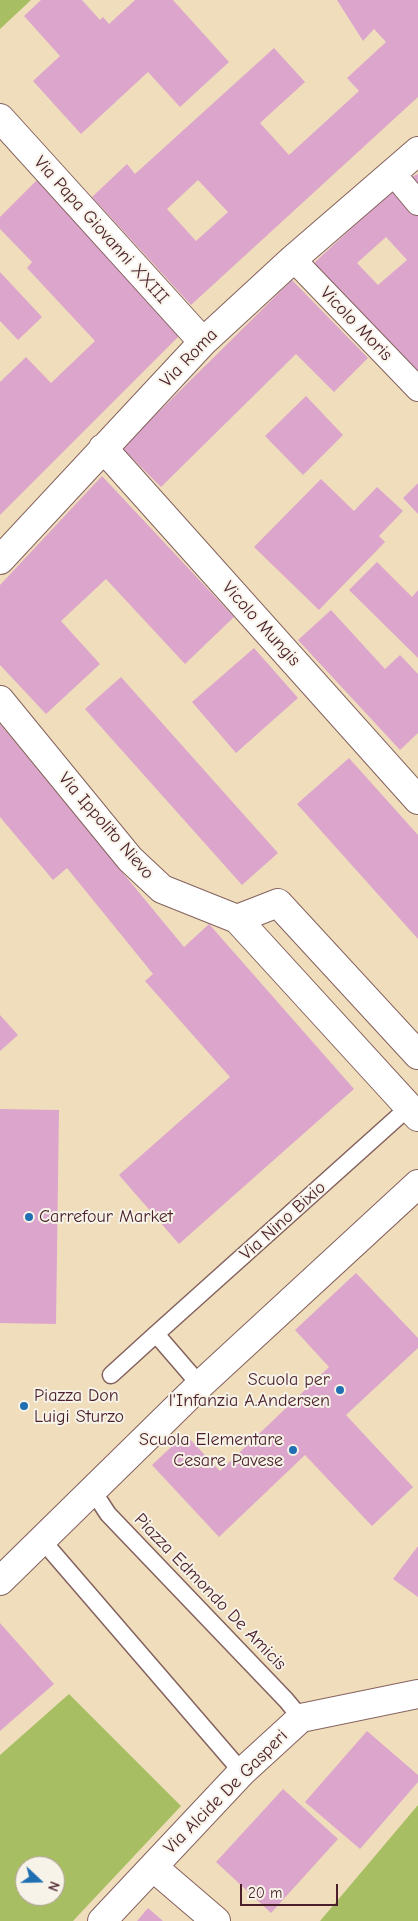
<!DOCTYPE html>
<style>
body{margin:0}
#map{position:relative;width:418px;height:1921px;overflow:hidden;background:#efddbc;font-family:"Comic Neue",sans-serif}
canvas{display:block}
.north{position:absolute;left:15px;top:1856px;width:50px;height:50px;box-sizing:border-box;background:#f7f3e8;border:1px solid #b29e9c;border-radius:50%;rotate:111deg;font-size:14px;font-weight:700;line-height:20px;text-align:center;color:#4a1f2b}
.north::after{content:'';display:block;margin:auto;width:18px;height:22px;background:#1f6fb2;clip-path:polygon(50% 0,100% 100%,50% 72%,0 100%)}
.scale{position:absolute;left:240px;top:1884px;width:98px;height:22px;box-sizing:border-box;border:2px solid #4a1f2b;border-top:0;padding-left:6px;font-size:15px;line-height:18px;white-space:nowrap;color:#4a1f2b;-webkit-text-stroke:4px #f7f3e8;paint-order:stroke}
</style>
<div id="map">
<canvas width="418" height="1921"></canvas>
<div class="north">N</div>
<div class="scale">20 m</div>
</div>
<script>
const c = document.querySelector('canvas').getContext('2d');
c.lineJoin = 'round';
function paint(path, color) { c.fillStyle = color; c.fill(path, 'evenodd'); }
const shape = rows => new Path2D(rows.map(r => 'M' + r).join(''));
function strokePath(path, color, width, dash) { c.strokeStyle = color; c.lineWidth = width; c.lineCap = dash ? 'butt' : 'round'; c.setLineDash(dash || []); c.stroke(path); }
function drawText(font, color, halo, rows, align = 'center') {
  c.font = font + ' "Comic Neue",sans-serif'; c.lineWidth = 4; c.setLineDash([]); c.textBaseline = 'middle'; c.strokeStyle = halo; c.fillStyle = color; for (const [text, x, y, turn = 0] of rows) {
    c.save(); c.translate(x, y); c.rotate((+turn || 0) * Math.PI / 180); c.textAlign = isNaN(turn) ? turn : align; if (halo) c.strokeText(text, 0, 0); c.fillText(text, 0, 0); c.restore();
  }
}
paint(shape([
 [0,0,31,0,0,29],
 [69,1694,181,1806,73,1921,0,1921,0,1755],
 [25,1866,55,1866,55,1896,25,1896],
 [418,1805,418,1921,320,1921]
]), '#a8be63');
paint(shape([
 [41,0,82,0,100,20,103,17,109,24,135,0,173,0,229,62,180,107,148,72,81,134,33,81,60,56,24,16],
 [337,0,418,0,418,97,191,305,92,197,127,164,135,174,274,48,305,82,260,123,289,155,359,91,347,78,386,42,374,29,363,41],
 [198,180,228,212,196,241,167,209],
 [418,174,418,199,403,181],
 [39,178,181,334,0,515,0,382,26,357,51,383,95,341,27,268,32,262,0,229,0,217],
 [397,186,418,209,418,373,314,263],
 [386,237,407,260,378,285,357,263],
 [0,272,42,317,18,340,0,321],
 [292,280,368,358,334,392,296,354,161,487,122,448],
 [306,396,343,435,303,475,265,436],
 [102,476,234,617,185,664,106,579,61,621,100,664,46,714,0,665,0,585],
 [321,479,354,511,377,487,403,511,379,536,385,542,319,610,254,547],
 [418,483,418,514,403,498],
 [377,562,412,597,418,590,418,658,349,590],
 [331,610,385,669,400,655,418,674,418,733,400,750,298,640],
 [254,648,298,698,236,753,192,702],
 [121,677,278,853,242,885,85,709],
 [0,724,184,947,209,924,354,1089,179,1244,119,1175,230,1077,145,981,153,974,67,868,53,880,0,817],
 [349,758,418,835,418,939,297,804],
 [0,1015,18,1035,0,1051],
 [0,1109,59,1110,56,1324,0,1323],
 [356,1273,418,1338,418,1348,346,1415,413,1487,372,1526,305,1455,219,1537,152,1465,185,1434,220,1471,329,1367,295,1330],
 [418,1546,418,1597,393,1579],
 [0,1623,54,1684,0,1731],
 [367,1731,418,1775,418,1782,360,1849,305,1802],
 [283,1789,338,1839,271,1913,216,1862],
 [148,1908,163,1921,137,1921]
]), '#dca6cc');
const service = shape([
 [111,1375,156,1334],
 [200,1385,156,1334,409,1107],
 [93,1491,108,1514,286,1700,301,1718],
 [42,1540,242,1772]
]);
const pedestrian = shape([
 [393,173,418,203],
 [293,259,418,389]
]);
const minor = shape([
 [0,118,203,342],
 [103,448,418,800],
 [0,560,203,342,293,259,418,151],
 [0,700,130,859,162,889,237,919,418,1117],
 [237,919,278,903,418,1055],
 [0,1581,200,1385,418,1184],
 [153,1867,216,1921],
 [102,1921,242,1772,301,1718,418,1694]
]);
strokePath(service, '#84625e', 19);
strokePath(pedestrian, '#84625e', 26);
strokePath(minor, '#84625e', 30);
strokePath(service, '#fff', 16);
strokePath(pedestrian, '#fff', 24);
strokePath(minor, '#fff', 28);
for (const [x, y, r, color] of [
 [29,1217,5,"#1f6fb2"],
 [340,1390,5,"#1f6fb2"],
 [24,1406,5,"#1f6fb2"],
 [293,1450,5,"#1f6fb2"]
]) { const dot = new Path2D(); dot.arc(x, y, r, 0, 2 * Math.PI); c.fillStyle = color; c.fill(dot); strokePath(dot, '#f7f3e8', 2); }
drawText('18px', '#4a1f2b', '#f7f3e8', [
 ["Via Papa Giovanni XXIII",101,230,48],
 ["Vicolo Moris",356,324,46],
 ["Via Roma",189,358,-46],
 ["Vicolo Mungis",261,624,48],
 ["Via Ippolito Nievo",106,826,49],
 ["Via Nino Bixio",283,1221,-42],
 ["Piazza Edmondo De Amicis",210,1592,46],
 ["Via Alcide De Gasperi",226,1792,-45]
]);
drawText('18px', '#4a1f2b', '#f7f3e8', [
 ["Carrefour Market",39,1217],
 ["Scuola per",330,1380,"right"],
 ["l'Infanzia A.Andersen",330,1401,"right"],
 ["Piazza Don",34,1396],
 ["Luigi Sturzo",34,1417],
 ["Scuola Elementare",283,1440,"right"],
 ["Cesare Pavese",283,1461,"right"]
], 'left');
</script>
